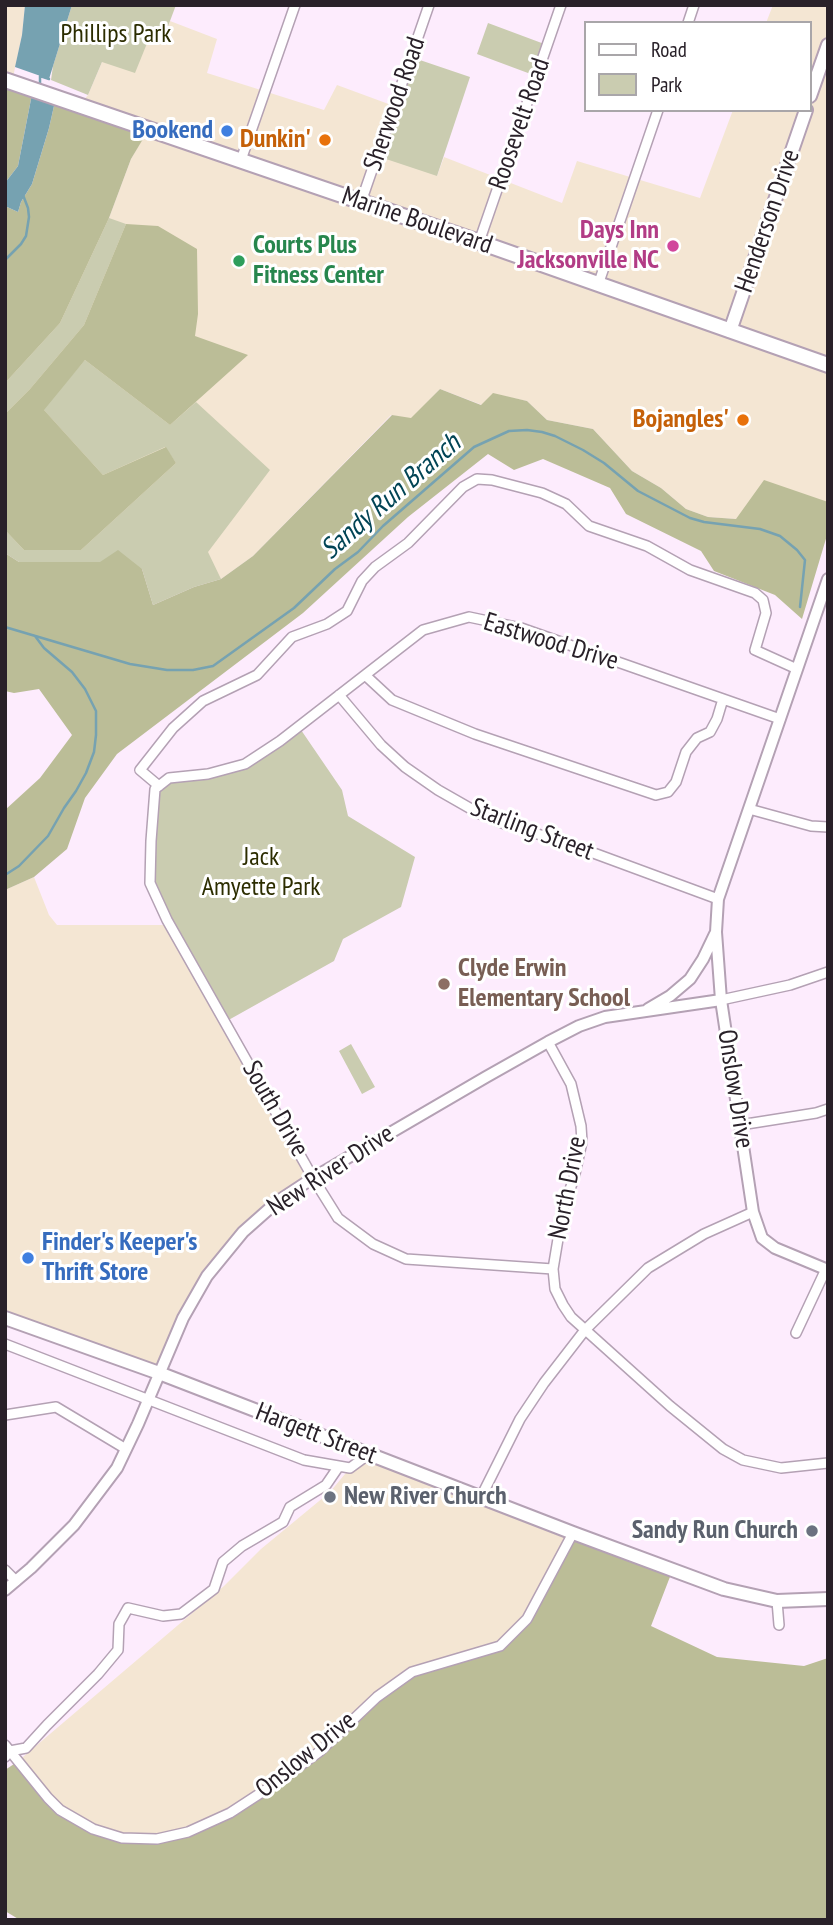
<!DOCTYPE html>
<style>
body{margin:0}
#map{position:relative;width:833px;height:1925px;overflow:hidden;background:#fdecfd;font-family:"PT Sans Narrow",sans-serif}
canvas{display:block}
.frame{position:absolute;inset:0;border:7px solid #292129;pointer-events:none}
.legend{position:absolute;left:584px;top:21px;width:228px;height:91px;box-sizing:border-box;background:#fff;border:2px solid #a9a6a9;margin:0;padding:9px 12px;list-style:none;font-size:21px;color:#292129}
.legend li{display:flex;align-items:center;gap:14px;height:35px}
.legend b{width:35px;border:2px solid #a9a6a9}
</style>
<div id="map">
<canvas width="833" height="1925"></canvas>
<div class="frame"></div>
<ul class="legend">
<li><b style="height:9px;background:#fff"></b>Road</li>
<li><b style="height:19px;background:#caccb0"></b>Park</li>
</ul>
</div>
<script>
const c = document.querySelector('canvas').getContext('2d');
c.lineJoin = 'round';
function paint(path, color) { c.fillStyle = color; c.fill(path, 'evenodd'); }
const shape = rows => new Path2D(rows.map(r => 'M' + r).join(''));
function strokePath(path, color, width, dash) { c.strokeStyle = color; c.lineWidth = width; c.lineCap = dash ? 'butt' : 'round'; c.setLineDash(dash || []); c.stroke(path); }
function drawText(font, color, halo, rows, align = 'center') {
  c.font = font + ' "PT Sans Narrow",sans-serif'; c.lineWidth = 6; c.setLineDash([]); c.textBaseline = 'middle'; c.strokeStyle = halo; c.fillStyle = color; for (const [text, x, y, turn = 0] of rows) {
    c.save(); c.translate(x, y); c.rotate((+turn || 0) * Math.PI / 180); c.textAlign = isNaN(turn) ? turn : align; if (halo) c.strokeText(text, 0, 0); c.fillText(text, 0, 0); c.restore();
  }
}
paint(shape([
 [5,5,25,5,22,35,12,82,5,80],
 [773,5,828,5,828,502,736,519,708,517,686,509,661,488,632,471,593,429,547,420,527,401,493,394,482,405,440,389,411,419,391,415,253,556,221,579,5,553,5,383,109,218,131,159,148,129,79,105,88,95,102,62,152,31,164,37,170,21,217,39,207,73,324,110,337,85,394,106,437,176,444,157,562,203,577,161,700,198,733,110,810,110,810,23,766,23],
 [34,877,49,915,57,925,170,925,313,1178,278,1201,216,1263,159,1373,5,1317,5,890],
 [369,1454,573,1533,515,1633,276,1783,188,1832,122,1838,60,1810,17,1762,224,1586,261,1549,330,1492,350,1468]
]), '#f4e6d3');
paint(shape([
 [72,5,176,5,164,37,152,31,135,73,102,62,88,95,51,80,53,66],
 [488,23,547,45,536,76,477,54],
 [411,57,470,77,437,176,377,156],
 [109,218,126,224,84,325,30,389,5,414,5,383,60,323],
 [85,360,170,425,196,402,270,470,208,552,221,579,194,587,153,605,142,569,100,562,19,562,5,553,5,530,24,550,81,550,176,463,165,447,103,475,43,409],
 [299,727,342,790,348,816,415,857,401,907,343,939,334,961,225,1022,150,883,155,789,169,778,245,764],
 [351,1044,375,1087,362,1094,339,1051]
]), '#caccb0');
paint(shape([
 [5,80,33,89,18,166,5,183],
 [56,97,149,129,131,159,109,218,60,323,5,383,5,206,18,212,21,202,32,184,49,128],
 [126,224,158,226,197,249,198,314,195,336,248,355,170,425,85,360,44,410,103,475,166,447,176,463,81,550,24,550,5,530,5,414,30,389,84,325],
 [440,389,481,405,493,393,527,401,547,420,593,429,632,471,661,488,686,509,708,517,736,519,764,480,828,502,828,532,802,619,775,595,714,571,701,551,626,514,610,488,543,459,514,470,488,454,408,517,303,613,117,754,85,798,67,849,34,877,5,890,5,810,40,778,72,735,39,689,14,693,5,691,5,553,19,562,100,562,118,550,142,569,153,605,194,587,221,579,253,556,392,415,411,418],
 [573,1533,673,1569,651,1626,717,1657,804,1666,828,1658,828,1920,20,1920,5,1911,5,1770,17,1762,60,1810,123,1838,188,1832,276,1783,412,1672,500,1646,515,1633]
]), '#bbbd97');
paint(shape([
 [25,5,72,5,49,79,15,67,22,35],
 [33,89,56,97,49,128,32,184,21,202,18,212,5,206,5,183,18,166]
]), '#76a2b1');
strokePath(shape([
 [40,87,40,76,49,79],
 [5,260,21,244,26,236,29,217,28,208,23,195],
 [5,627,130,664,167,670,193,670,213,666,294,608,335,569,358,552,383,526,474,447,509,431,527,430,542,432,555,436,583,450,604,463,638,491,690,518,704,522,760,529,780,536,797,550,805,560,800,607],
 [5,875,19,866,48,836,64,808,76,791,86,773,94,752,96,735,96,711,85,689,72,672,44,648,35,636]
]), '#76a2b1', 2.5);
const minor = shape([
 [688,23,694,5],
 [241,160,295,5],
 [361,202,429,5],
 [479,242,561,5],
 [598,285,658,110],
 [365,675,392,700,475,734,656,795,668,792,676,782,686,752,697,738,710,732,717,719,723,699],
 [339,695,381,745,405,767,438,790,480,814,507,825,561,841,718,899],
 [159,786,140,770,173,728,203,701,257,675,292,637,327,624,347,611,362,581,375,567,408,543,463,487,477,479,492,480,542,493,566,504,589,526,647,546,690,570,755,593,763,600,766,613,755,650,797,669],
 [749,809,811,826,828,827],
 [721,1000,790,985,828,972],
 [548,1042,571,1084,581,1126,582,1142,574,1178,563,1209,553,1269,555,1289,563,1305,571,1317,670,1406,723,1449,743,1460,781,1468,828,1463],
 [740,1125,816,1113,828,1109],
 [553,1269,406,1259,373,1244,338,1218,313,1178,167,920,150,883,151,841,155,789,169,778,208,774,245,764,280,741,423,630,469,617,521,628,780,719],
 [796,1333,826,1269],
 [5,1344,304,1460,350,1468,369,1454],
 [5,1415,56,1407,126,1449],
 [481,1497,520,1419,544,1383,585,1330,648,1268,704,1234,753,1212],
 [5,1570,16,1581],
 [777,1601,779,1625],
 [5,1745,48,1798,60,1810,93,1829,122,1838,157,1839,188,1832,230,1813,276,1783,319,1752,377,1697,412,1672,500,1646,527,1619,573,1533],
 [5,1757,10,1751,26,1748,47,1725,98,1674,118,1650,119,1624,128,1608,163,1616,181,1614,214,1589,223,1562,242,1546,283,1522,290,1507,326,1485,339,1466]
]);
const tertiary = shape([
 [828,579,718,899,716,932,721,1000,753,1212,762,1238,775,1248,828,1270],
 [648,1009,670,996,690,979,703,959,715,934],
 [5,1590,31,1568,74,1525,117,1468,138,1424,183,1318,207,1276,243,1232,278,1201,313,1178,486,1077,548,1042,579,1026,605,1017,721,1000]
]);
const secondary = shape([
 [810,96,828,45],
 [730,331,806,110],
 [5,1318,159,1373,573,1533,724,1589,777,1601,828,1599]
]);
const primary = shape([
 [5,80,479,242,828,365]
]);
strokePath(minor, '#b4a1b4', 12);
strokePath(tertiary, '#b4a1b4', 14);
strokePath(secondary, '#b4a1b4', 16);
strokePath(primary, '#b4a1b4', 18);
strokePath(minor, '#fff', 9);
strokePath(tertiary, '#fff', 10);
strokePath(secondary, '#fff', 12);
strokePath(primary, '#fff', 14);
for (const [x, y, r, color] of [
 [227,131,7,"#3f7fe0"],
 [325,140,7,"#e8710a"],
 [673,246,7,"#d1479c"],
 [239,261,7,"#2e9e5b"],
 [743,420,7,"#e8710a"],
 [444,984,7,"#8d6e63"],
 [28,1258,7,"#3f7fe0"],
 [330,1497,7,"#6b7280"],
 [812,1531,7,"#6b7280"]
]) { const dot = new Path2D(); dot.arc(x, y, r, 0, 2 * Math.PI); c.fillStyle = color; c.fill(dot); strokePath(dot, '#fff', 2.5); }
drawText('26px', '#2c2d00', '#fff', [
 ["Phillips Park",116,35],
 ["Jack",261,858],
 ["Amyette Park",261,888]
]);
drawText('26px', '#292129', '#fff', [
 ["Sherwood Road",395,104,-71],
 ["Roosevelt Road",520,124,-71],
 ["Marine Boulevard",417,221,19],
 ["Henderson Drive",768,221,-71],
 ["Eastwood Drive",551,642,17],
 ["Starling Street",532,830,21],
 ["Onslow Drive",735,1089,81],
 ["South Drive",275,1109,60],
 ["New River Drive",331,1171,-33],
 ["North Drive",568,1188,-79],
 ["Hargett Street",316,1434,21],
 ["Onslow Drive",306,1755,-39]
]);
drawText('bold 26px', '#366cbe', '#fff', [
 ["Bookend",213,131],
 ["Finder's Keeper's",42,1243,"left"],
 ["Thrift Store",42,1273,"left"]
], 'right');
drawText('bold 26px', '#c56008', '#fff', [
 ["Dunkin'",311,140],
 ["Bojangles'",729,420]
], 'right');
drawText('bold 26px', '#b23c85', '#fff', [
 ["Days Inn",659,231],
 ["Jacksonville NC",659,261]
], 'right');
drawText('bold 26px', '#27864d', '#fff', [
 ["Courts Plus",253,246],
 ["Fitness Center",253,276]
], 'left');
drawText('bold 26px', '#785e54', '#fff', [
 ["Clyde Erwin",458,969],
 ["Elementary School",458,999]
], 'left');
drawText('bold 26px', '#5b616d', '#fff', [
 ["New River Church",344,1497],
 ["Sandy Run Church",798,1531,"right"]
], 'left');
drawText('italic 28px', '#014455', '#fff', [
 ["Sandy Run Branch",391,497,-41]
]);
</script>
